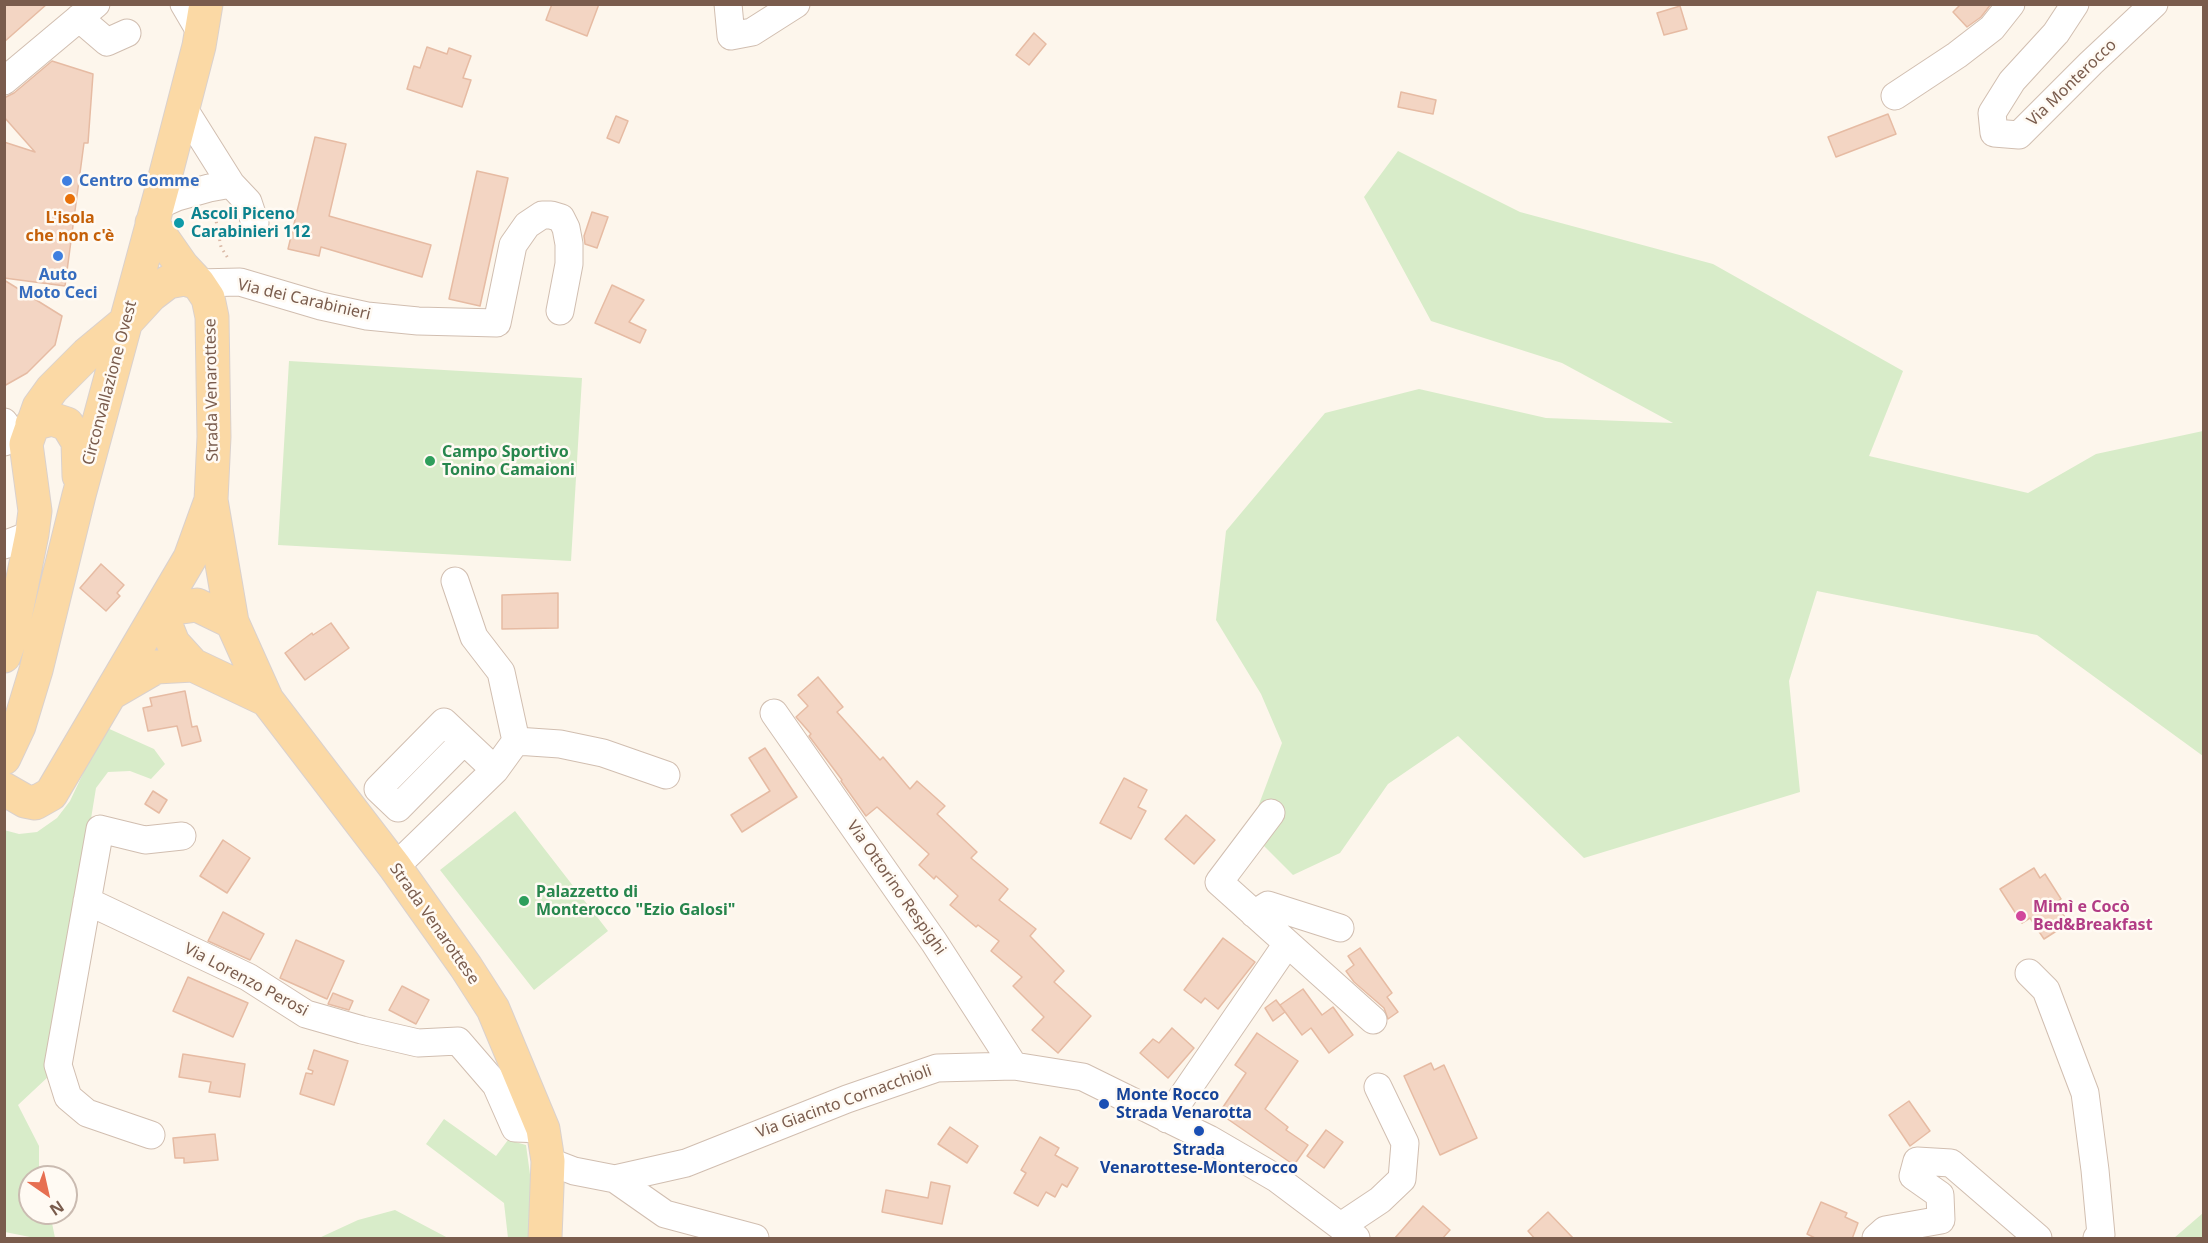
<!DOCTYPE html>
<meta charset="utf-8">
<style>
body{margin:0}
#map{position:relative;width:2208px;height:1243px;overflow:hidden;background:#fdf6ec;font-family:"Noto Sans",sans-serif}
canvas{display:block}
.frame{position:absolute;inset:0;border:6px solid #7a5c4d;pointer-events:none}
.north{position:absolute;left:18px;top:1165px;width:60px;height:60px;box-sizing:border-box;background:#fffaf3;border:2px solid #cabbb1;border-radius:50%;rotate:146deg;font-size:16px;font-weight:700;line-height:24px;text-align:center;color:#7a5c4d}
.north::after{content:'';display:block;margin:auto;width:21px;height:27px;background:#e76f51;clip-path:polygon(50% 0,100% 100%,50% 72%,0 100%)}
</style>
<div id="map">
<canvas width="2208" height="1243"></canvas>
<div class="frame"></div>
<div class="north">N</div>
</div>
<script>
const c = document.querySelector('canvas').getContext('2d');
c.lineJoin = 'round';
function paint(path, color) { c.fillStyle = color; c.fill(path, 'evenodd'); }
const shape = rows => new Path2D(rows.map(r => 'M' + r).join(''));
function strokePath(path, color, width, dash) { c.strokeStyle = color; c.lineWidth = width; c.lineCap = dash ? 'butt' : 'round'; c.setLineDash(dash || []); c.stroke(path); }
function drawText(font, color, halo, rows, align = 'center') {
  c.font = font + ' "Noto Sans",sans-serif'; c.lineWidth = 5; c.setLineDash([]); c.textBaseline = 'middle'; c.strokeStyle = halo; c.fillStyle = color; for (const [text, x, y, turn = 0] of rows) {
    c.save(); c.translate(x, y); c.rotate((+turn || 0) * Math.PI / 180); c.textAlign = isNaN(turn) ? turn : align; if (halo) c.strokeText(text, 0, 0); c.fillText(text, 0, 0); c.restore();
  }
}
paint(shape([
 [1398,151,1520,212,1713,264,1903,371,1869,456,2028,493,2096,454,2203,431,2203,756,2037,635,1817,591,1789,681,1800,792,1584,858,1458,736,1388,784,1340,853,1293,875,1249,831,1282,743,1261,694,1216,620,1226,531,1325,413,1419,389,1546,418,1673,423,1562,363,1431,321,1364,197],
 [289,361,582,378,571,561,278,545],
 [105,727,154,749,165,764,151,779,130,771,108,772,96,788,49,1076,18,1105,39,1146,39,1177,30,1177,30,1213,50,1213,55,1238,35,1238,5,1232,4,830,19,834,37,832,57,818,70,801],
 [515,811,608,931,534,990,440,870],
 [444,1119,496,1156,508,1140,526,1145,535,1211,530,1238,508,1238,504,1203,426,1144],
 [395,1210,448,1238,319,1238,358,1220],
 [2203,1213,2203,1238,2174,1238]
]), '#d8ecc9');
const building = shape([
 [4,4,47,4,4,42,4,4],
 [552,4,599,4,587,36,546,20,552,4],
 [1961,4,1991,4,1981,17,1967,27,1953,12,1961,4],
 [1680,6,1687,29,1664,35,1657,13,1680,6],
 [1034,33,1046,44,1029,65,1016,55,1034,33],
 [427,47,447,54,449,48,471,56,463,78,471,80,462,107,407,89,414,66,420,68,427,47],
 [52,61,93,74,88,143,84,143,65,286,4,278,4,142,35,152,4,117,4,98,14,93,52,61],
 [1401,92,1436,100,1433,114,1398,107,1401,92],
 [1888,114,1896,134,1836,157,1828,137,1888,114],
 [616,116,628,121,619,143,607,138,616,116],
 [315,137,346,144,329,216,431,245,422,277,321,247,319,256,288,249,315,137],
 [477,171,508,178,480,306,449,299,477,171],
 [592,212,608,217,597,248,585,244,584,236,592,212],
 [4,280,62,316,55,345,27,373,4,386,4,280],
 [612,285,644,300,629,322,646,330,640,343,595,323,612,285],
 [101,564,124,585,117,593,120,596,106,611,80,588,101,564],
 [558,593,558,628,502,629,502,595,558,593],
 [331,623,349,648,305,680,285,653,312,633,313,635,331,623],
 [818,677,843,707,837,712,880,760,883,757,910,789,917,781,945,806,937,814,977,852,971,858,1008,889,999,900,1036,929,1030,936,1064,971,1054,982,1091,1016,1058,1053,1032,1030,1044,1017,1013,986,1022,977,991,951,999,941,978,925,976,927,950,905,958,896,936,876,934,879,919,865,929,854,877,807,866,816,841,781,842,780,809,736,811,734,796,717,808,706,798,695,818,677],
 [185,691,192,727,197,726,201,741,182,746,177,726,148,731,143,708,152,706,150,698,185,691],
 [765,748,797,797,742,832,731,815,770,791,749,758,765,748],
 [1124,778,1147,790,1138,807,1146,811,1131,839,1100,823,1124,778],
 [153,791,167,800,159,813,145,804,153,791],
 [1186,815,1215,840,1194,864,1165,839,1186,815],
 [223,840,250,858,227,893,200,876,223,840],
 [2034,868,2040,878,2045,874,2061,899,2055,903,2069,923,2044,939,2030,918,2022,923,2000,889,2034,868],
 [223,912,264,934,250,960,208,941,223,912],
 [1223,938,1255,962,1218,1009,1205,998,1201,1003,1184,990,1223,938],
 [296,940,344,961,327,999,280,978,296,940],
 [1360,948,1392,993,1387,997,1398,1012,1388,1019,1384,1008,1354,982,1346,971,1354,965,1348,956,1360,948],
 [188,977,248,1003,233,1037,173,1011,188,977],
 [402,986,429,1000,416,1024,389,1010,402,986],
 [1303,989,1322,1015,1333,1007,1353,1035,1329,1053,1311,1028,1302,1035,1280,1005,1303,989],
 [333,993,353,1001,349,1010,328,1004,333,993],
 [1276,1000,1285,1012,1273,1021,1265,1008,1276,1000],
 [1172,1028,1194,1048,1168,1078,1140,1053,1153,1039,1159,1043,1172,1028],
 [1257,1033,1298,1061,1265,1109,1288,1127,1286,1130,1308,1145,1294,1165,1219,1113,1246,1073,1235,1065,1257,1033],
 [314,1050,348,1061,334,1105,300,1094,306,1073,312,1074,313,1071,308,1069,314,1050],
 [183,1054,245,1064,240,1097,209,1092,211,1082,179,1077,183,1054],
 [1431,1063,1434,1070,1444,1065,1477,1138,1440,1155,1404,1076,1431,1063],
 [1909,1101,1930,1131,1910,1146,1889,1115,1909,1101],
 [950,1127,978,1146,967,1163,938,1144,950,1127],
 [1326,1130,1343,1142,1324,1168,1307,1156,1326,1130],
 [215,1134,218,1160,184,1163,184,1158,175,1158,173,1138,215,1134],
 [1040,1137,1059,1148,1055,1155,1078,1168,1067,1187,1062,1184,1055,1197,1046,1192,1038,1206,1014,1193,1026,1173,1021,1170,1040,1137],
 [931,1182,950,1186,942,1224,882,1212,886,1190,928,1198,931,1182],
 [1821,1202,1847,1213,1845,1217,1858,1223,1852,1239,1817,1239,1807,1234,1821,1202],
 [1423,1206,1450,1230,1442,1239,1394,1239,1423,1206],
 [1548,1212,1574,1239,1535,1239,1528,1231,1548,1212]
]);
paint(building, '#f3d5c3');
strokePath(building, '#e6bba3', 1.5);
const minor = shape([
 [184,4,201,33],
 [728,4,731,36,752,32,796,4],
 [2075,4,2056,33,2012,81,1992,113,1994,133,2019,135,2091,63,2154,4],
 [79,18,107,42,127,33],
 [4,81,96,4],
 [1895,96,1957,55,1992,28,2011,4],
 [182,106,231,184],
 [157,206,177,197,209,188,231,184,248,202,255,223],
 [198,283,240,282,321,306,367,316,418,321,497,323,513,245,527,225,542,215,551,215,561,218,566,228,569,244,569,264,560,311],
 [4,422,12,434,4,442],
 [4,545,32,534],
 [774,713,934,942,1014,1066],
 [464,741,398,808,378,789,444,722,495,770],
 [516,741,560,744,603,753,666,775],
 [1271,813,1219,882,1373,1020],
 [395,867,495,770,516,741,501,672,474,637,455,581],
 [87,901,248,977,306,1014,362,1030,418,1043,458,1041,496,1085,515,1128,543,1129],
 [1254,914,1268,905,1340,928],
 [2029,973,2046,990,2085,1093,2095,1170,2101,1235,2097,1238],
 [1167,1119,1287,944],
 [151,1135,87,1113,68,1097,58,1065,100,829,145,840,182,836],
 [548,1161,574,1171,615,1179,686,1163,847,1099,937,1068,1014,1066,1083,1077,1209,1139,1276,1178,1356,1238],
 [615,1179,665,1214,755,1238],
 [1341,1226,1380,1200,1402,1179,1405,1143,1378,1087],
 [1876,1238,1885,1230,1941,1220,1940,1195,1913,1176,1917,1161,1951,1163,2038,1238]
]);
const major = shape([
 [152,223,182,266,198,283,208,298,212,317,214,437,211,500,232,622],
 [32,424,52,419,67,424,78,442,79,476],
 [160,610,197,605,232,622,267,700,395,867,466,967,493,1009,543,1129,548,1161,545,1238],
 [160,610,173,643,193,665,267,700],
 [4,656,11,637,32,534,35,511,26,444,39,407,52,389,87,354,128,320,151,295,168,282,184,279,198,283],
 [113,692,156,667,193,665],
 [4,758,19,726,36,670,79,495,164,181,199,46,206,4],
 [4,789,25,801,35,803,51,794,190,558,211,500]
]);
strokePath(minor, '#d1beb0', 29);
strokePath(major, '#dad1cd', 35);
strokePath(shape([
 [214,210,221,247,229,260]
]), '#d9b8a5', 3, [1.5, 4.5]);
strokePath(minor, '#fff', 27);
strokePath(major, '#fbd9a5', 33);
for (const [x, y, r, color] of [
 [67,181,6,"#3f7fe0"],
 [70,199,6,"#e8710a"],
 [179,223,6,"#0f9aa8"],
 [58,256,6,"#3f7fe0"],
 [430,461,6,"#2e9e5b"],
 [524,901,6,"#2e9e5b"],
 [2021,916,6,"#d1479c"],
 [1104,1104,6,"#1a4fb4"],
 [1199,1131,6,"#1a4fb4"]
]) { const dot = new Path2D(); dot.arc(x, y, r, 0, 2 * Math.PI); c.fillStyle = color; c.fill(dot); strokePath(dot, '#fffaf3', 2); }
drawText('16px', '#7a5c4d', '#fffaf3', [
 ["Via Monterocco",2072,83,-44],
 ["Via dei Carabinieri",304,300,13],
 ["Circonvallazione Ovest",110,383,-75],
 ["Strada Venarottese",212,390,-91],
 ["Via Ottorino Respighi",896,888,55],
 ["Strada Venarottese",434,924,55],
 ["Via Lorenzo Perosi",246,980,28],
 ["Via Giacinto Cornacchioli",844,1102,-20]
]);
drawText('bold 16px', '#366cbe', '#fffaf3', [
 ["Centro Gomme",79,181],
 ["Auto",58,275,"center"],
 ["Moto Ceci",58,293,"center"]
], 'left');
drawText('bold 16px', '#0d838f', '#fffaf3', [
 ["Ascoli Piceno",191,214],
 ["Carabinieri 112",191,232]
], 'left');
drawText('bold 16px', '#c56008', '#fffaf3', [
 ["L'isola",70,218],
 ["che non c'è",70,236]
]);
drawText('bold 16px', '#27864d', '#fffaf3', [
 ["Campo Sportivo",442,452],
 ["Tonino Camaioni",442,470],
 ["Palazzetto di",536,892],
 ["Monterocco \"Ezio Galosi\"",536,910]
], 'left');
drawText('bold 16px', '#b23c85', '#fffaf3', [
 ["Mimì e Cocò",2033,907],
 ["Bed&Breakfast",2033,925]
], 'left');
drawText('bold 16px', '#164399', '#fffaf3', [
 ["Monte Rocco",1116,1095],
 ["Strada Venarotta",1116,1113],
 ["Strada",1199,1150,"center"],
 ["Venarottese-Monterocco",1199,1168,"center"]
], 'left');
</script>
